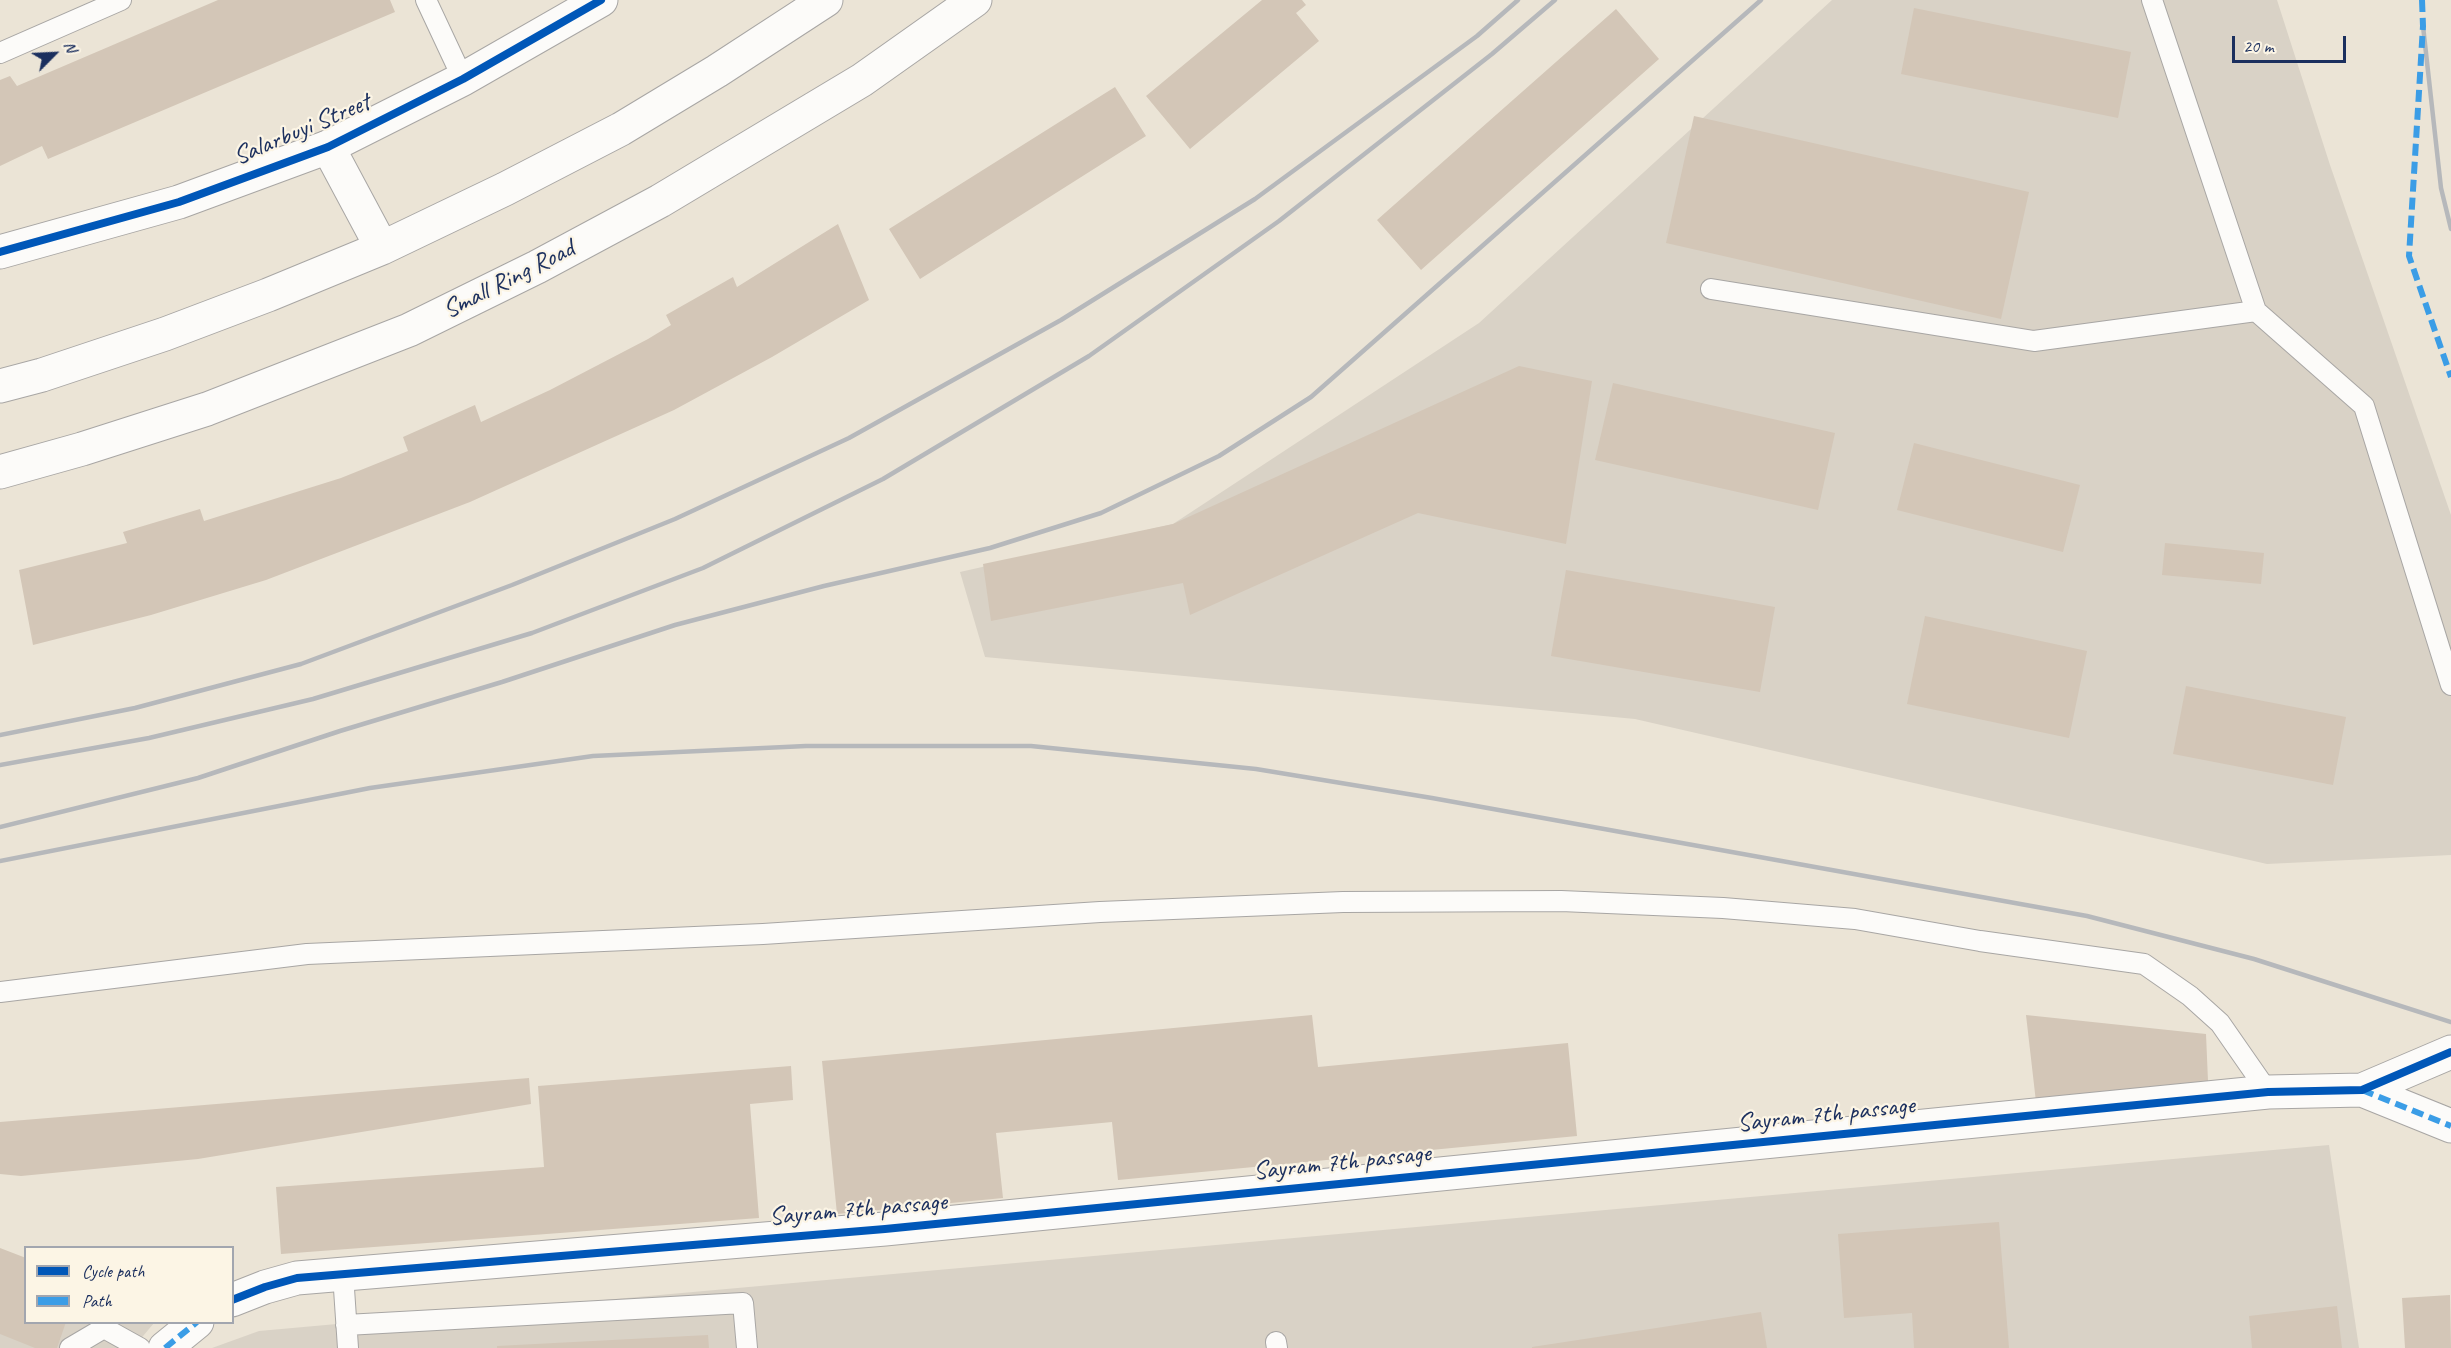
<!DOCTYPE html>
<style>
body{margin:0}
#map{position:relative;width:2451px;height:1348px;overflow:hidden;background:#ebe4d6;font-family:Caveat,sans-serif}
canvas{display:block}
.legend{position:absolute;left:24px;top:1246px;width:210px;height:78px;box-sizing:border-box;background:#fcf5e5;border:2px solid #a2a6af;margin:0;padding:8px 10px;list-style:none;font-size:18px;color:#1b2f5e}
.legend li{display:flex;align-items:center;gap:12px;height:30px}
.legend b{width:30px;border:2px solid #a2a6af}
.north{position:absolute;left:24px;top:24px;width:60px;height:60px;-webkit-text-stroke:4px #fcf5e5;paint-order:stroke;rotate:66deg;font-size:16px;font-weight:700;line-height:24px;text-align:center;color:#1b2f5e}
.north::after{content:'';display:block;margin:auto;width:21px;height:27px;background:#1b2f5e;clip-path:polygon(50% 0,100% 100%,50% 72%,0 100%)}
.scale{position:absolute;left:2232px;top:36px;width:114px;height:27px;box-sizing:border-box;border:3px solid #1b2f5e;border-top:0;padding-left:8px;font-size:18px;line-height:21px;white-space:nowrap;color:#1b2f5e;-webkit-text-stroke:4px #fcf5e5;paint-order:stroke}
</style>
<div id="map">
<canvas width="2451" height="1348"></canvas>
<ul class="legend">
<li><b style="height:8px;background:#0057b8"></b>Cycle path</li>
<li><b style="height:8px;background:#3b9de6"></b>Path</li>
</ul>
<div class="north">N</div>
<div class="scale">20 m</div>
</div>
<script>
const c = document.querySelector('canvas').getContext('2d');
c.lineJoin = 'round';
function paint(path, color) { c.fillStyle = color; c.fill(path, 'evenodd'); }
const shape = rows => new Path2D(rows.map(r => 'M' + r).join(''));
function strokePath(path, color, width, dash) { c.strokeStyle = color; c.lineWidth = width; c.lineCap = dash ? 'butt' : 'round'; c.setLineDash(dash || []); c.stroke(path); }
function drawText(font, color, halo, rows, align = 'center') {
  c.font = font + ' Caveat,sans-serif'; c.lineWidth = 4.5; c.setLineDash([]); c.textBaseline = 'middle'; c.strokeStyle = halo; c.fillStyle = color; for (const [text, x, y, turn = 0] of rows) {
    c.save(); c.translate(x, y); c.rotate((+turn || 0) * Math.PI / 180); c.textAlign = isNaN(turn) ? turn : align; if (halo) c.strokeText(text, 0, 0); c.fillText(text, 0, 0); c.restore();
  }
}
paint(shape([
 [1832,0,2277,0,2330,165,2451,515,2451,855,2267,864,1635,719,985,657,960,572,1173,524,1479,323],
 [2329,1145,2359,1348,212,1348,259,1331],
 [0,1251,26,1322,154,1323,133,1348,0,1348]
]), '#d9d2c6');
paint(shape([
 [218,0,390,0,395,12,48,159,42,146,0,166,0,80,10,76,17,86],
 [1262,0,1302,0,1306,5,1296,13,1319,41,1190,149,1146,96],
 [1914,8,2131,52,2118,118,1901,74],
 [1616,9,1659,59,1421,270,1377,220],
 [1115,87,1146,136,920,279,889,229],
 [1694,116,2029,192,2001,319,1666,243],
 [838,224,869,300,772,357,674,410,470,502,266,580,151,615,33,645,19,570,127,543,123,532,200,509,204,521,341,478,408,451,403,437,475,405,481,422,550,390,648,339,671,325,666,315,733,277,737,287],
 [1519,366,1592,381,1566,544,1418,513,1190,615,1183,583,991,621,983,564,1173,524],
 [1613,383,1835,433,1818,510,1595,460],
 [1914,443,2080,485,2063,552,1897,510],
 [2165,543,2264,553,2261,584,2162,575],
 [1566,570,1775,607,1760,692,1551,656],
 [1925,616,2087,651,2069,738,1907,704],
 [2186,686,2346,717,2333,785,2173,754],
 [1312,1015,1318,1067,1568,1043,1577,1136,1118,1180,1112,1122,996,1133,1003,1198,837,1214,822,1061],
 [2026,1015,2206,1034,2208,1081,2036,1102],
 [791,1066,793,1100,750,1104,759,1218,281,1254,276,1187,544,1167,538,1086],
 [529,1078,531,1104,198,1159,21,1176,0,1174,0,1122],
 [1999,1222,2009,1348,1914,1348,1912,1313,1844,1318,1838,1234],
 [0,1248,26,1258,26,1322,66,1322,57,1348,35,1348,0,1334],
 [2450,1295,2451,1348,2405,1348,2402,1298],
 [2337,1306,2342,1348,2252,1348,2249,1316],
 [1761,1312,1767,1348,1532,1348,1532,1347],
 [708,1335,709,1348,497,1348,497,1346]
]), '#d3c6b7');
const lane = shape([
 [426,0,463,79],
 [2152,0,2256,311,2364,406,2451,685],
 [0,53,121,0],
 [1711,289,2034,341,2256,311],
 [0,992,307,954,763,934,1100,912,1343,902,1561,901,1723,908,1855,919,1980,941,2144,964,2190,996,2220,1023,2268,1092],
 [343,1274,348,1348],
 [346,1325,743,1303,747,1348],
 [1276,1342,1277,1348],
 [70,1348,104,1328,140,1348]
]);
const street = shape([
 [0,252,179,202,328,147,463,79,601,0],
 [2362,1090,2451,1126],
 [232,1300,265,1287,297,1278,885,1229,2268,1092,2362,1090,2451,1052],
 [165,1348,197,1322]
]);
const highway = shape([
 [328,147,382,248],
 [0,386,42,375,165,334,268,295,382,248,505,189,621,129,717,71,826,0],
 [0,472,82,449,207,409,409,330,537,267,660,201,862,80,975,0]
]);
strokePath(lane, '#a8a6a4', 22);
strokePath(street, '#a8a6a4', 35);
strokePath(highway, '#a8a6a4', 35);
strokePath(lane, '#fcfbf9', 20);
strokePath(street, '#fcfbf9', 33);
strokePath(highway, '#fcfbf9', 33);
strokePath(shape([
 [2423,26,2441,188,2451,229],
 [0,735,135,708,301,664,512,585,675,519,849,438,1061,320,1255,199,1477,36,1518,0],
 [0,765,149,738,313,699,532,633,703,568,883,479,1089,356,1279,221,1492,54,1555,0],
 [0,827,198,778,340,731,502,682,675,625,824,586,990,548,1101,513,1219,456,1311,397,1761,0],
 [0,861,370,788,593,756,806,746,1031,746,1256,769,1432,798,2087,916,2254,959,2451,1022]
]), '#b6b8bb', 4.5);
strokePath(shape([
 [2422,0,2423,26,2409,256,2451,377],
 [2362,1090,2451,1126],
 [165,1348,197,1322]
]), '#3b9de6', 6, [12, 6]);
strokePath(shape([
 [0,252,179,202,328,147,463,79,601,0],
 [232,1300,265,1287,297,1278,885,1229,2268,1092,2362,1090,2451,1052]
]), '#0057b8', 8);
drawText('26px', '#1b2f5e', '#fcf5e5', [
 ["Salarbuyi Street",302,130,-23],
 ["Small Ring Road",509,280,-27],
 ["Sayram 7th passage",1826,1115,-6],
 ["Sayram 7th passage",1342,1163,-6],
 ["Sayram 7th passage",858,1210,-5]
]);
</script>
